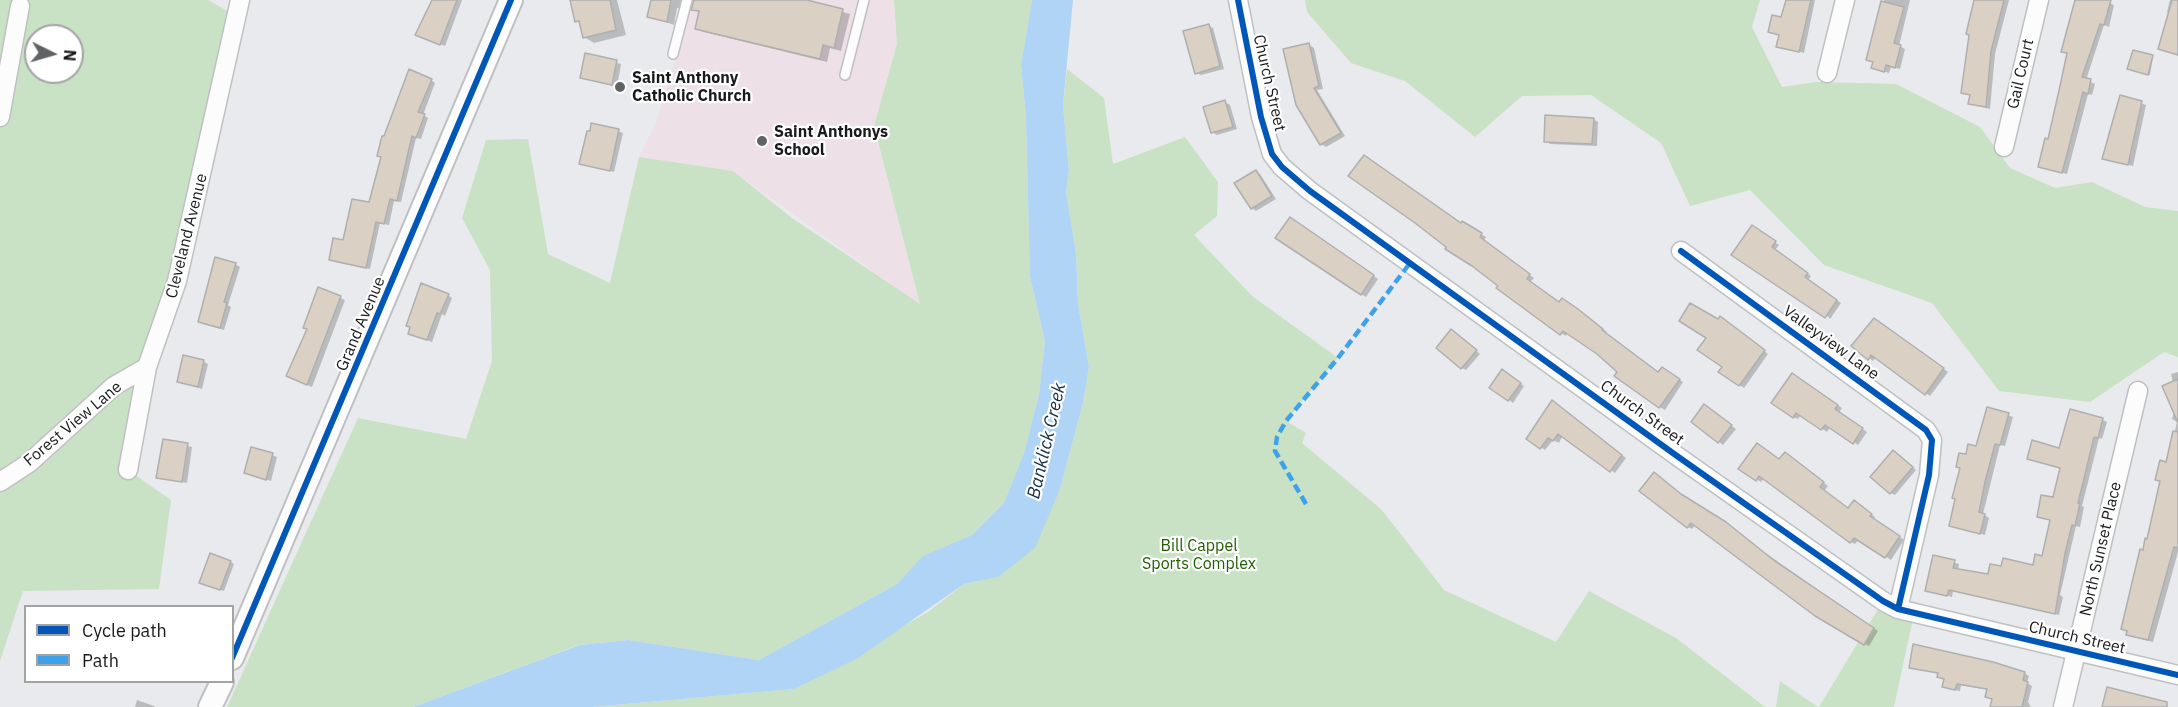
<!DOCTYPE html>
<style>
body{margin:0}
#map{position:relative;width:2178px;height:707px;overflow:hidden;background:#e9eaed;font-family:"IBM Plex Sans",sans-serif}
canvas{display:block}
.legend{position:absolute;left:24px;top:605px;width:210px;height:78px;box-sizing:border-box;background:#fff;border:2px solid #a3a3a4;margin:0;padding:8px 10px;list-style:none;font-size:18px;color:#18191b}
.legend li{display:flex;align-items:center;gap:12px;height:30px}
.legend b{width:30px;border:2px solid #a3a3a4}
.north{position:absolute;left:24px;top:24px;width:60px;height:60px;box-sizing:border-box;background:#fff;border:2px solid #a3a3a4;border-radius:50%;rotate:95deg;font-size:16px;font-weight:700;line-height:24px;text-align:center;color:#18191b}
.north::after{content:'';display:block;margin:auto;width:21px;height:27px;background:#616264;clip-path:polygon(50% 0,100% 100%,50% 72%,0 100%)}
</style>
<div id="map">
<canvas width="2178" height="707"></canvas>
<ul class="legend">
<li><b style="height:8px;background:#0057b8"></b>Cycle path</li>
<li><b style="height:8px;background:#3da2ea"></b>Path</li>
</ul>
<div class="north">N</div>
</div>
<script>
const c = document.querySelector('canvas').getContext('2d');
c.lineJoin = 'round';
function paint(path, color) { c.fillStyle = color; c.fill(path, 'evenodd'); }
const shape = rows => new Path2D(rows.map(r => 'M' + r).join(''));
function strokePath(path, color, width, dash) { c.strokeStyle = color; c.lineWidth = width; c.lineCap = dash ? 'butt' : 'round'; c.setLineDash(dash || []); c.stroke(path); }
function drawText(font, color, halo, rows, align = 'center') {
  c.font = font + ' "IBM Plex Sans",sans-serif'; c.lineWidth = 4.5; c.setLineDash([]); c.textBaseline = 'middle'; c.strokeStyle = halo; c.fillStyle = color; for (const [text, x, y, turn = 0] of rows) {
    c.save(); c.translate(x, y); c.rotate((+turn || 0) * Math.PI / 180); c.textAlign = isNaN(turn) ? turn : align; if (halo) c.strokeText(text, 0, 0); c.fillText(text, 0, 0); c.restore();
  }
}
paint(shape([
 [693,0,894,0,897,44,874,126,920,305,733,171,639,157,656,123]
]), '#ede0e7');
paint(shape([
 [0,0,208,0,236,16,128,470,171,500,159,589,23,591,0,661],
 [36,36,72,36,72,72,36,72],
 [894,0,1032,0,1021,65,1026,117,1030,277,1045,341,1039,394,1024,453,1004,503,972,535,924,556,897,584,759,660,628,640,579,645,413,707,227,707,358,418,466,439,492,361,490,270,462,218,486,140,528,139,548,254,610,283,639,157,733,171,792,218,920,304,874,126,897,44],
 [1305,0,1760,0,1752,27,1782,87,1816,82,1896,84,1980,127,2010,168,2055,188,2092,182,2145,207,2178,211,2178,357,2164,352,2090,402,1999,391,1932,303,1824,265,1750,190,1690,206,1661,143,1591,95,1522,96,1475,137,1405,81,1351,63,1307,12],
 [1067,69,1104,98,1113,164,1185,137,1218,182,1217,216,1194,235,1252,296,1338,358,1286,421,1306,433,1302,443,1382,510,1444,590,1556,642,1589,591,1676,638,1765,707,592,707,794,689,928,612,964,584,998,577,1060,489,1083,403,1089,367,1078,304,1076,253,1066,192,1069,171,1063,105],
 [1883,601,1914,614,1894,707,1819,707],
 [1780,681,1818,707,1776,707]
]), '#c9e1c4');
paint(shape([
 [1032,0,1073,0,1063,105,1069,171,1066,192,1076,253,1078,304,1089,367,1083,403,1060,489,1035,548,998,577,964,584,858,658,794,689,592,707,413,707,580,645,628,640,759,660,897,584,923,556,972,535,1004,503,1024,453,1039,394,1045,341,1030,277,1026,117,1021,65]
]), '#b0d4f5');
paint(shape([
 [432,0,462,0,445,46,421,36],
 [576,0,617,0,626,35,594,43,584,37,581,24,576,21],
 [652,0,689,0,686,10,677,8,674,25,649,16],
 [695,0,799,0,850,14,841,51,830,48,827,62,704,32,697,28,700,13,693,9],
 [1788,0,1815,0,1804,53,1778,46,1781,36,1770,32,1782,19],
 [1884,0,1910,0,1899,46,1905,49,1900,69,1891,67,1889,73,1873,68,1874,62,1868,59],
 [1981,0,2009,0,1995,54,1990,109,1970,104,1971,96,1962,92],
 [2076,0,2103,0,2114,5,2109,27,2104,25,2086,80,2095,84,2092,95,2088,94,2067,174,2040,167,2049,141,2068,54,2063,51],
 [2170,0,2178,0,2178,55,2160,49,2170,14,2167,12],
 [1208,26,1213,28,1224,69,1201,75,1196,73],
 [1309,45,1314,48,1323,89,1317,90,1345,136,1326,147,1321,144,1297,104],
 [586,55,621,64,617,87,581,78],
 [2153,57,2150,75,2131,70],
 [431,80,435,83,423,115,428,118,421,139,416,138,401,202,394,201,389,225,380,223,370,269,335,262,330,259,370,204],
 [2121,97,2146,105,2133,166,2104,158],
 [1225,102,1230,105,1237,129,1217,135,1212,132],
 [1593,119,1598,122,1597,146,1550,144,1546,141],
 [618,131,623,133,614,172,581,163],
 [1256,172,1260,174,1276,199,1256,211,1252,208],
 [1350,176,1461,225,1463,223,1486,237,1484,241,1534,278,1530,282,1560,304,1583,313,1607,332,1606,334,1659,373,1667,371,1683,382,1665,410,1660,407,1617,376,1619,372,1597,353,1568,332,1566,336,1545,323,1500,285],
 [1295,222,1378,279,1366,297,1361,294],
 [1756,229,1779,245,1775,250,1811,276,1808,280,1841,303,1830,319],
 [235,264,240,267,228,305,231,307,224,330,204,324,200,321],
 [319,289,345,300,312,387,293,378],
 [448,295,452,298,445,316,442,314,432,342,414,336],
 [1718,321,1724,321,1768,354,1744,388,1720,371,1724,366],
 [1879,322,1948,372,1930,396,1876,357,1873,361,1869,358],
 [1456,334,1480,354,1466,370,1462,368],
 [204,362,208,364,202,389,178,381],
 [2178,372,2178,403,2171,374],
 [1507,374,1524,386,1513,403,1509,400],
 [1797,378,1842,408,1839,413,1867,432,1858,445,1830,427,1827,432,1801,415,1798,419,1793,417],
 [1557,405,1626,458,1615,473,1563,435,1559,443,1553,440,1545,450,1528,439],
 [2176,405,2178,405,2178,552,2153,642,2133,637,2123,629,2141,551,2144,552,2148,540,2161,482,2156,479,2167,464,2177,422,2172,419],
 [1709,409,1736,429,1723,445,1693,422],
 [1988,409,2013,417,2005,446,2000,445,1983,514,1989,518,1985,535,1950,526,1967,456,1977,448],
 [2103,420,2107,422,2102,439,2099,438,2082,506,2084,507,2080,527,2076,526,2060,595,2063,597,2059,615,1953,591,1952,597,1926,590,1934,556,1959,564,1958,570,1989,576,2003,568,2034,566,2043,557,2051,521,2038,517,2054,499,2061,469,2033,460,2060,450],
 [164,441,192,447,187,483,158,477],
 [252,448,277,457,271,481,245,473],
 [1898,454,1916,470,1895,495,1891,493],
 [1790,457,1828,486,1824,491,1848,510,1858,505,1875,517,1874,519,1904,540,1891,560,1859,539,1855,544,1851,542,1764,478,1761,482,1741,469],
 [1686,498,1878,631,1869,646,1836,629,1696,525,1692,529,1688,527],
 [230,562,234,564,224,591,205,584],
 [1911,667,2024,673,2029,676,2027,683,2032,686,2028,702,2031,707,1991,707,1993,700,1987,697,1988,690,1961,685,1960,691,1949,689,1944,686,1945,680,1939,677,1939,674],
 [137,700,154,706,155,707,135,707]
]), '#0003');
const building = shape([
 [432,0,457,0,440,45,415,35,432,0],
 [570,0,610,0,616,30,583,38,579,21,575,22,570,0],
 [651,0,671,0,667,22,647,17,651,0],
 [694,0,807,0,843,9,834,48,823,45,820,59,695,29,699,11,691,10,694,0],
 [1786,0,1811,0,1799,52,1776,47,1779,35,1768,32,1772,15,1781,17,1786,0],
 [1974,0,2004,0,1991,51,1986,107,1968,104,1970,95,1961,93,1969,35,1966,34,1974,0],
 [2075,0,2111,0,2104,25,2100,24,2082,77,2091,79,2088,94,2083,92,2062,173,2038,167,2045,138,2048,139,2060,86,2067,53,2061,52,2075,0],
 [2172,0,2178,0,2178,55,2158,49,2172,0],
 [1881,1,1904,7,1894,43,1901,45,1895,68,1886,65,1884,72,1871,68,1873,62,1866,60,1881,1],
 [1209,24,1220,66,1195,74,1183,31,1209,24],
 [1309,43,1319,86,1314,88,1341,133,1320,145,1296,105,1283,49,1309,43],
 [2133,50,2153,55,2148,75,2127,69,2133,50],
 [585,53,617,60,612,85,580,78,585,53],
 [409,69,432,79,418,112,425,114,416,138,412,136,397,201,390,199,384,224,376,222,366,268,329,260,333,238,343,240,352,199,369,202,381,157,377,156,382,136,384,136,409,69],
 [2120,95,2142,101,2128,165,2102,159,2120,95],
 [1225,100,1233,127,1211,133,1203,107,1225,100],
 [1545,115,1594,118,1592,144,1544,142,1545,115],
 [591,123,619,129,610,171,579,164,587,131,590,131,591,123],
 [1364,155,1461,223,1462,221,1482,233,1480,237,1530,274,1527,279,1559,302,1562,298,1578,309,1603,329,1602,330,1658,372,1662,367,1680,379,1659,408,1614,376,1617,372,1597,354,1563,331,1560,335,1545,324,1496,288,1498,286,1472,266,1445,249,1446,247,1415,223,1348,176,1364,155],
 [1256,170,1272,196,1251,209,1234,183,1256,170],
 [1290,217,1374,275,1361,295,1275,238,1290,217],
 [1752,225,1776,241,1772,247,1808,273,1805,277,1837,300,1825,318,1731,255,1752,225],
 [215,257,236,263,224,302,227,303,220,328,198,322,215,257],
 [421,283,449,294,440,314,437,313,427,340,408,334,410,327,406,326,421,283],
 [318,287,341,296,307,385,286,376,307,329,303,328,318,287],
 [1690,303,1718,319,1720,316,1765,350,1739,386,1718,372,1722,367,1697,350,1706,338,1679,321,1690,303],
 [1874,318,1944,368,1925,395,1871,355,1868,360,1851,346,1874,318],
 [1451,329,1477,350,1461,369,1436,348,1451,329],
 [183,355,204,360,198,387,177,382,183,355],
 [1502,369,1521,383,1508,401,1489,388,1502,369],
 [1792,373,1838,405,1835,409,1863,428,1853,444,1825,425,1821,430,1796,413,1793,418,1771,403,1792,373],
 [2178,379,2178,423,2162,386,2178,379],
 [1552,400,1622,455,1610,472,1558,434,1553,441,1548,438,1540,449,1526,439,1552,400],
 [1704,404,1732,425,1718,443,1691,422,1704,404],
 [1987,407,2009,413,2000,445,1995,444,1985,482,1979,512,1985,514,1980,534,1949,526,1955,499,1952,498,1960,468,1956,467,1959,453,1966,454,1968,444,1976,446,1987,407],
 [2070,409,2103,418,2098,438,2094,437,2078,503,2080,503,2075,526,2072,525,2065,553,2055,614,1949,590,1947,596,1925,591,1933,555,1955,560,1953,568,1988,574,1990,564,2001,566,2003,558,2033,565,2035,554,2042,556,2050,520,2037,517,2041,495,2053,497,2060,468,2027,459,2032,440,2059,448,2070,409],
 [2173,431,2178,432,2178,548,2174,547,2148,640,2126,635,2127,631,2121,629,2140,549,2143,550,2145,538,2147,539,2160,481,2155,480,2160,460,2166,462,2173,431],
 [163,439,188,443,182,482,156,478,163,439],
 [1757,443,1779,459,1785,452,1824,482,1820,487,1848,508,1854,500,1872,514,1870,516,1900,536,1885,558,1854,538,1850,543,1759,476,1756,481,1738,469,1757,443],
 [251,447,273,453,266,480,244,473,251,447],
 [1893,450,1913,467,1890,494,1870,477,1893,450],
 [1654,472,1681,494,1726,522,1776,562,1874,628,1864,645,1815,616,1691,523,1687,528,1639,491,1654,472],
 [210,553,231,561,220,590,199,583,210,553],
 [1913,644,1993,662,2025,672,2023,680,2028,682,2022,707,1990,707,1992,699,1985,697,1987,689,1957,684,1955,690,1942,687,1944,679,1937,677,1938,673,1909,668,1913,644],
 [2107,687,2167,702,2167,707,2102,707,2107,687]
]);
paint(building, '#dad1c4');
strokePath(building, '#afafaf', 1.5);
const service = shape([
 [673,54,687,0],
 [845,75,864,0]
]);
const minor = shape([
 [1238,0,1261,117,1272,154,1282,167,1310,191,1677,456,1883,601,1898,609,2178,675],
 [1827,73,1845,0],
 [0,117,20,6],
 [2004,147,2039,0],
 [1681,251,1926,430,1932,440,1929,475,1898,609],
 [128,470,147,367,177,281,240,0],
 [0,482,29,463,114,386,147,367],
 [2063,707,2138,391]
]);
const tertiary = shape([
 [232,658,511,0],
 [210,707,222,682]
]);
strokePath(service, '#bfc0c2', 12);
strokePath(minor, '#bfc0c2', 21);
strokePath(tertiary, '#bfc0c2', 26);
strokePath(service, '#fcfcfc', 9);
strokePath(minor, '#fcfcfc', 18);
strokePath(tertiary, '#fcfcfc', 22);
strokePath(shape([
 [1306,504,1275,451,1277,437,1286,421,1338,358,1410,263]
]), '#3da2ea', 4.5, [9, 4.5]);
strokePath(shape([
 [1238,0,1261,117,1272,154,1282,167,1310,191,1677,456,1883,601,1898,609,2178,675],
 [1681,251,1926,430,1932,440,1929,475,1898,609],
 [232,658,511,0]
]), '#0057b8', 6);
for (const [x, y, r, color] of [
 [620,87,6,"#616264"],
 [762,141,6,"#616264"]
]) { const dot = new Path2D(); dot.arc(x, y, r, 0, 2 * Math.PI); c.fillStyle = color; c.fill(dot); strokePath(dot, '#fff', 2); }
drawText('16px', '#18191b', '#fff', [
 ["Gail Court",2021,74,-77],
 ["Church Street",1269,83,77],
 ["Cleveland Avenue",187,236,-76],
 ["Grand Avenue",361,324,-67],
 ["Valleyview Lane",1831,343,36],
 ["Church Street",1642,413,36],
 ["Forest View Lane",73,424,-40],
 ["North Sunset Place",2101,549,-77],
 ["Church Street",2077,638,13]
]);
drawText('bold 16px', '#18191b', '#fff', [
 ["Saint Anthony",632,78],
 ["Catholic Church",632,96],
 ["Saint Anthonys",774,132],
 ["School",774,150]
], 'left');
drawText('16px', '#206000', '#fff', [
 ["Bill Cappel",1199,546],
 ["Sports Complex",1199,564]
]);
drawText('italic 18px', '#102b43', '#fff', [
 ["Banklick Creek",1047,441,-77]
]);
</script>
